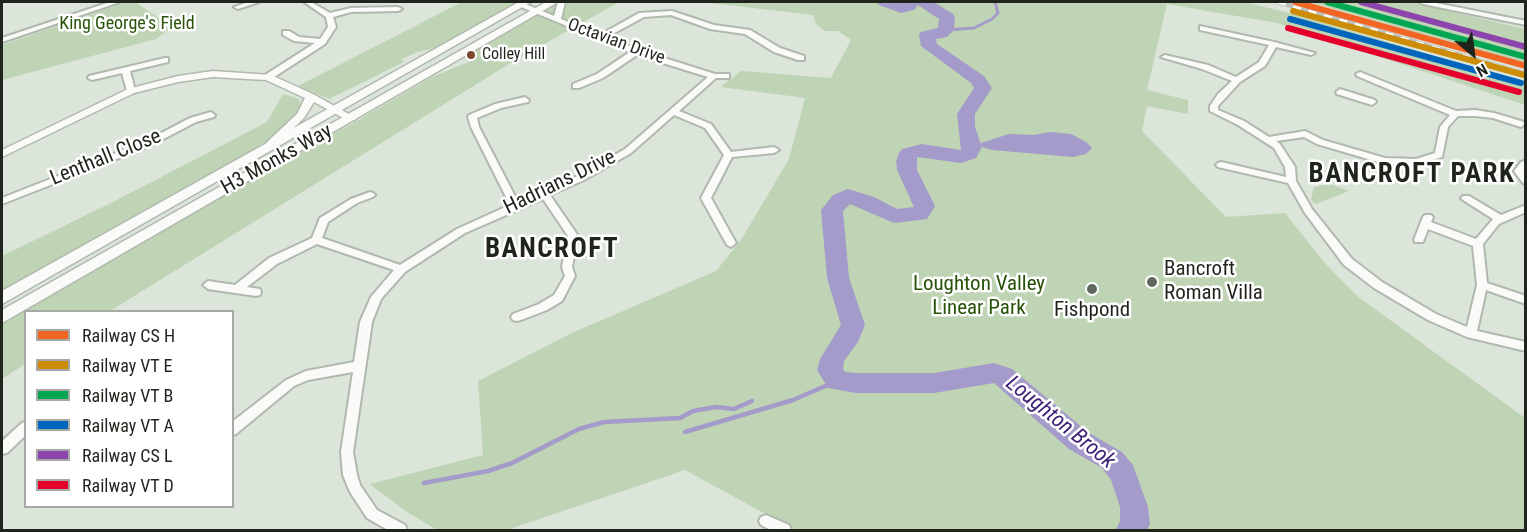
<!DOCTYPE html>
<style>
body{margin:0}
#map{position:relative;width:1527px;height:532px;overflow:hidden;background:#dce5d9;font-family:"Roboto Condensed",sans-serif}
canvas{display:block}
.frame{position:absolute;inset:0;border:3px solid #1f251c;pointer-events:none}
.legend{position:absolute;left:24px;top:310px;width:210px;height:198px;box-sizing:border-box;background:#fff;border:2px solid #a5a8a4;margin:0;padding:8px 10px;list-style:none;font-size:18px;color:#1f251c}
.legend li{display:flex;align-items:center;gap:12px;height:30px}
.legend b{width:30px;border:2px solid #a5a8a4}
.north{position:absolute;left:1443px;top:24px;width:60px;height:60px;-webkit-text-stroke:4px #fff;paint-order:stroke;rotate:151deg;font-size:16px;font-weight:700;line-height:24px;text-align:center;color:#1f251c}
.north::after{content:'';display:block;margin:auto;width:21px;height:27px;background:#1f251c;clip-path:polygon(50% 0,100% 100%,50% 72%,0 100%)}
</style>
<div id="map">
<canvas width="1527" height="532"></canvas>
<div class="frame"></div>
<ul class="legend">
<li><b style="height:8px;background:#f26522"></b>Railway CS H</li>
<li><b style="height:8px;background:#cc8c06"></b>Railway VT E</li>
<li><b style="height:8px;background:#00a651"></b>Railway VT B</li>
<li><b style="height:8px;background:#0065bd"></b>Railway VT A</li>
<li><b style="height:8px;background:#8e44ad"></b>Railway CS L</li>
<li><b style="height:8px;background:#e4002b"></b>Railway VT D</li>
</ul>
<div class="north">N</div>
</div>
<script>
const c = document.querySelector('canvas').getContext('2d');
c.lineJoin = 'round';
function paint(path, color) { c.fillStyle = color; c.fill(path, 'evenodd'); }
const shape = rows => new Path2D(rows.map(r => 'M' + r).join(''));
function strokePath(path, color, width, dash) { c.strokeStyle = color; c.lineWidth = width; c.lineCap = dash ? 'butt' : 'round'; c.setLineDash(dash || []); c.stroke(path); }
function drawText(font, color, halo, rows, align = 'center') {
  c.font = font + ' "Roboto Condensed",sans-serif'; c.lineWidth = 5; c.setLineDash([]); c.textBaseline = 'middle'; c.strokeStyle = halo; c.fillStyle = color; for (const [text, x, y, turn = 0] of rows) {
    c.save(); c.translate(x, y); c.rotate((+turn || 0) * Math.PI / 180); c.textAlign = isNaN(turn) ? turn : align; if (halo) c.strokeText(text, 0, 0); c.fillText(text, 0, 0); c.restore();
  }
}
paint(shape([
 [127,2,135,2,162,20,168,30,156,39,2,80,2,45],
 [462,2,526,2,446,46,417,52,402,59,404,62,329,99,298,86],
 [553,2,619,2,514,61,110,311,26,312,25,364,2,379,2,317,137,239,355,122,432,77,471,61,461,54],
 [702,2,1244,2,1298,15,1525,83,1525,105,1277,23,1167,4,1147,90,1188,100,1188,114,1147,106,1142,131,1226,217,1285,213,1323,261,1357,296,1525,418,1525,530,795,530,685,470,507,530,437,530,404,510,370,484,483,455,478,381,574,332,716,271,741,240,789,159,805,98,721,87,741,71,831,78,851,40,838,31,825,31,816,24,813,15],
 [1309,2,1410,2,1525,29,1525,63],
 [283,94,299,99,301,109,296,118,275,136,2,300,2,256,113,202,267,122],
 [1330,184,1349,191,1316,204,1311,200,1314,187]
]), '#bed4b4');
paint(shape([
 [1050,132,1071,134,1086,142,1092,148,1086,154,1073,157,992,150,982,147,981,143,1009,134,1034,135]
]), '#a49bca');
strokePath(shape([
 [946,30,974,28,992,19,998,13,995,2]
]), '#a49bca', 3);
strokePath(shape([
 [685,432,793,400,837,381],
 [424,483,488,471,512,463,579,429,604,422,680,418,693,411,716,407,734,409,752,401]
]), '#a49bca', 4.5);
paint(shape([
 [876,2,934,2,953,14,955,17,954,30,947,37,936,39,937,44,984,76,992,88,975,114,975,127,982,147,976,158,961,163,917,157,917,170,935,206,927,219,894,223,850,204,843,211,849,278,865,325,858,342,844,361,843,369,845,372,856,373,934,373,994,363,1012,369,1089,433,1122,452,1133,465,1148,507,1150,524,1147,530,1116,530,1120,521,1120,507,1111,480,1102,468,1069,449,994,383,934,393,856,393,828,388,817,370,820,359,841,325,827,278,821,210,833,195,848,189,874,197,897,209,914,207,897,170,896,161,899,153,902,149,922,144,961,150,957,114,974,88,971,83,921,46,919,35,921,32,938,28,939,19,918,5,914,10,901,13,879,5,876,2]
]), '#a49bca');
const minor = shape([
 [110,2,120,2,2,42,2,38,110,2],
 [249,2,259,2,238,9,234,7,249,2],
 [304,2,311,2,330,13,351,8,398,7,402,9,398,11,351,12,333,17,336,27,325,44,271,79,265,79,265,75,315,43,294,41,283,35,283,31,289,31,299,37,320,39,328,27,326,17,304,2],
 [558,2,565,2,561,19,600,35,639,13,672,11,714,25,750,30,780,48,804,56,804,60,798,60,774,52,745,34,710,29,671,15,644,17,607,37,639,50,715,74,729,74,729,78,716,78,679,111,711,124,731,152,774,147,779,150,774,153,732,157,711,198,736,243,731,247,727,245,701,198,724,155,705,128,674,115,631,153,584,180,550,195,578,236,572,267,575,276,562,301,547,310,521,320,517,321,513,320,511,317,513,314,539,304,554,295,565,276,562,267,568,236,543,199,465,233,405,272,381,299,372,322,353,452,357,475,360,485,377,510,405,525,407,530,388,530,367,518,350,492,343,475,341,452,353,372,308,380,294,386,236,434,232,435,232,422,286,380,306,371,354,362,360,322,371,297,394,270,317,244,277,264,247,287,260,289,261,292,260,295,256,296,208,289,203,285,208,281,235,285,269,258,312,238,320,218,351,199,370,192,373,193,375,195,373,197,357,203,328,222,322,238,400,265,457,229,510,205,471,127,468,117,469,115,495,104,525,97,529,100,528,102,501,108,477,118,479,127,518,202,578,176,625,149,708,77,637,55,603,78,579,88,573,88,573,84,597,74,630,52,516,5,523,3,554,16,558,2],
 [1419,2,1431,2,1526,21,1526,25,1423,4,1419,2],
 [1200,26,1274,42,1315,53,1311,55,1276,47,1265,66,1240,82,1218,106,1218,110,1244,121,1269,137,1305,131,1323,140,1385,158,1416,159,1435,153,1440,127,1450,115,1357,76,1356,74,1360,72,1456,111,1475,110,1494,113,1524,122,1525,124,1521,127,1493,118,1475,116,1458,116,1448,127,1442,157,1416,165,1385,164,1317,144,1304,137,1276,141,1280,144,1295,167,1296,181,1312,209,1352,259,1382,282,1436,314,1467,327,1477,285,1473,246,1428,229,1423,242,1415,242,1414,240,1423,217,1425,215,1431,215,1433,217,1431,222,1476,239,1493,219,1463,200,1461,198,1463,196,1469,196,1501,215,1526,205,1526,212,1499,224,1483,244,1487,283,1526,296,1526,304,1486,290,1477,331,1526,342,1526,351,1467,337,1428,320,1374,288,1344,265,1305,213,1288,183,1218,167,1216,165,1218,163,1221,162,1286,177,1285,167,1274,148,1238,125,1210,111,1210,106,1218,94,1232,81,1202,69,1161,57,1165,55,1208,65,1236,77,1259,62,1269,45,1200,30,1200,26],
 [165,58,168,58,168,62,130,71,135,91,134,93,131,93,127,91,122,73,92,80,88,78,89,76,165,58],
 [1340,89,1375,100,1376,102,1372,105,1337,94,1336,92,1340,89],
 [211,112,215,115,214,117,196,122,150,146,2,204,2,198,144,142,190,118,211,112],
 [1524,161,1526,162,1524,171,1526,173,1526,184,1523,183,1514,171,1521,162,1524,161],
 [26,422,26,435,7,453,2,454,2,441,22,423,26,422],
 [766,515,789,525,791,530,771,530,761,525,759,521,761,517,766,515]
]);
const tertiary = shape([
 [213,71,271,75,313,94,356,118,355,120,347,120,314,102,304,118,275,146,267,146,266,144,267,142,297,114,305,98,266,80,213,77,178,82,134,93,2,157,2,150,128,89,178,76,213,71]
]);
const primary = shape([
 [519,2,531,2,2,304,2,291,519,2],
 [546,2,558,2,2,323,2,310,546,2]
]);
strokePath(minor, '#b1b8ae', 4);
strokePath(tertiary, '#b1b8ae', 3);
strokePath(primary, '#b1b8ae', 3);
paint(minor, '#fafbf9');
paint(tertiary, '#fafbf9');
paint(primary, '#fafbf9');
const rail = shape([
 [1278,2,1526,74]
]);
strokePath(rail, '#bdbfbc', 4.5);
strokePath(rail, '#fff', 3, [8]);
strokePath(shape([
 [1295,2,1526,66]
]), '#f26522', 6);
strokePath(shape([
 [1293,11,1524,75]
]), '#cc8c06', 6);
strokePath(shape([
 [1327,2,1526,57]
]), '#00a651', 6);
strokePath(shape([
 [1290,19,1521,83]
]), '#0065bd', 6);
strokePath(shape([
 [1361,2,1526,47]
]), '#8e44ad', 6);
strokePath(shape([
 [1288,28,1519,92]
]), '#e4002b', 6);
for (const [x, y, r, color] of [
 [471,55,5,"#7a4b2a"],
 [1152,282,6,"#61685e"],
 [1092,289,6,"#61685e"]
]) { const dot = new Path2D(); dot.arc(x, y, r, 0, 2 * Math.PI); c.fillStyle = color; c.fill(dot); strokePath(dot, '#fff', 2); }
drawText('16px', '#1f251c', '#fff', [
 ["Colley Hill",482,55]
], 'left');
drawText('18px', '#275208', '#fff', [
 ["King George's Field",127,24]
]);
drawText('18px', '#1f251c', '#fff', [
 ["Octavian Drive",616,42,20]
]);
drawText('21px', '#1f251c', '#fff', [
 ["Lenthall Close",106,158,-22],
 ["H3 Monks Way",277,160,-29],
 ["Hadrians Drive",560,183,-26]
]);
drawText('21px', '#1f251c', '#fff', [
 ["Bancroft",1164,270],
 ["Roman Villa",1164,294],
 ["Fishpond",1092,311,"center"]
], 'left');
drawText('21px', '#275208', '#fff', [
 ["Loughton Valley",979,285],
 ["Linear Park",979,309]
]);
drawText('italic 22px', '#3d2075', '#fff', [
 ["Loughton Brook",1060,423,39]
]);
c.letterSpacing = '1.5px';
drawText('bold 27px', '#1f251c', '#fff', [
 ["BANCROFT PARK",1412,175],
 ["BANCROFT",552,250]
]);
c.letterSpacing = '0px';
</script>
